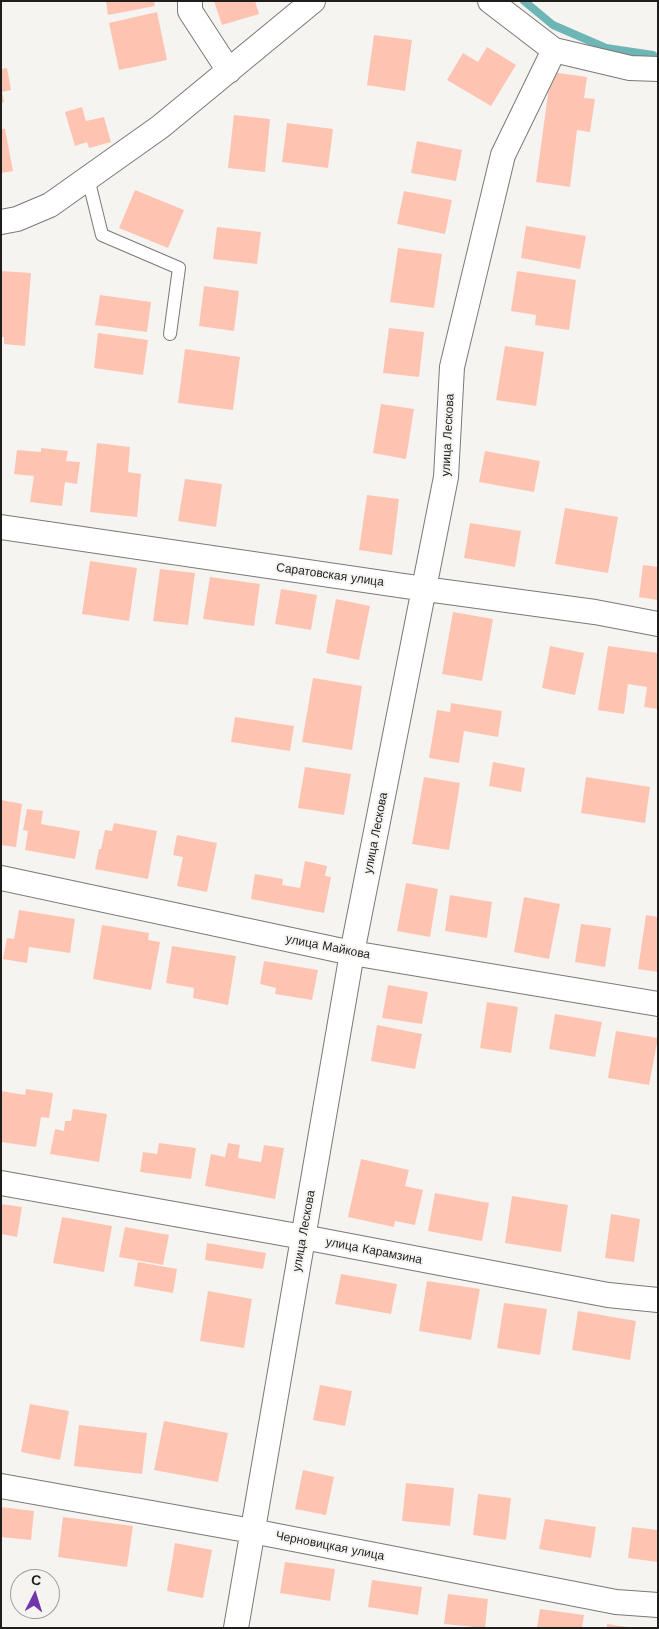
<!DOCTYPE html>
<meta charset="utf-8">
<style>
body{margin:0}
#map{position:relative;width:659px;height:1629px;overflow:hidden;background:#f5f4f1;font-family:"Work Sans",sans-serif}
canvas{display:block}
.frame{position:absolute;inset:0;border:2px solid #1f1e1d;pointer-events:none}
.north{position:absolute;left:10px;top:1569px;width:50px;height:50px;box-sizing:border-box;background:#f5f4f1;border:1px solid #9f9e9c;border-radius:50%;rotate:5deg;font-size:14px;font-weight:700;line-height:20px;text-align:center;color:#1f1e1d}
.north::after{content:'';display:block;margin:auto;width:18px;height:22px;background:#7335aa;clip-path:polygon(50% 0,100% 100%,50% 72%,0 100%)}
</style>
<div id="map">
<canvas width="659" height="1629"></canvas>
<div class="frame"></div>
<div class="north">С</div>
</div>
<script>
const c = document.querySelector('canvas').getContext('2d');
c.lineJoin = 'round';
const shape = rows => new Path2D(rows.map(r => 'M' + r).join(''));
function strokePath(path, color, width, dash) { c.strokeStyle = color; c.lineWidth = width; c.lineCap = dash ? 'butt' : 'round'; c.setLineDash(dash || []); c.stroke(path); }
function paint(path, color) { c.fillStyle = color; c.fill(path, 'evenodd'); }
function drawText(font, color, halo, rows, align = 'center') {
  c.font = font + ' "Work Sans",sans-serif'; c.lineWidth = 4; c.setLineDash([]); c.textBaseline = 'middle'; c.strokeStyle = halo; c.fillStyle = color; for (const [text, x, y, turn = 0] of rows) {
    c.save(); c.translate(x, y); c.rotate((+turn || 0) * Math.PI / 180); c.textAlign = isNaN(turn) ? turn : align; if (halo) c.strokeText(text, 0, 0); c.fillText(text, 0, 0); c.restore();
  }
}
strokePath(shape([
 [524,1,553,25,606,48,653,55]
]), '#6eb6b6', 8);
paint(shape([
 [106,1,154,1,155,6,108,15],
 [214,1,255,1,259,14,222,25],
 [157,12,167,60,119,70,109,23],
 [374,35,412,40,405,91,367,85],
 [487,47,516,65,491,106,447,80,463,53,478,62],
 [7,68,11,90,2,92,4,102,1,103,1,69],
 [551,72,587,77,584,98,595,99,590,132,577,130,570,187,536,182],
 [82,107,86,121,104,117,111,142,89,148,87,142,75,146,65,112],
 [234,115,270,119,265,172,228,168],
 [287,123,333,129,328,168,282,162],
 [1,129,5,129,13,171,1,173],
 [417,141,462,150,456,181,411,173],
 [135,190,184,210,168,248,119,228],
 [404,191,452,200,445,234,397,224],
 [526,226,586,236,580,269,521,258],
 [217,227,261,232,257,264,213,259],
 [398,248,442,254,434,308,390,302],
 [1,271,31,273,25,346,4,344,4,337,1,337],
 [517,271,576,280,569,330,535,325,536,315,511,311],
 [204,286,239,291,234,331,199,326],
 [100,295,151,302,147,332,95,325],
 [389,328,424,332,419,377,383,373],
 [98,333,148,340,143,375,94,368],
 [505,346,544,352,536,406,496,400],
 [185,349,240,357,233,410,178,403],
 [381,404,414,409,406,459,373,453],
 [97,443,130,447,128,472,141,474,137,517,90,512],
 [41,448,68,451,66,461,80,462,77,484,65,482,62,506,30,502,34,476,14,474,17,450,41,452],
 [485,451,540,461,534,492,479,482],
 [185,479,222,484,216,527,178,521],
 [367,495,399,499,392,555,359,550],
 [565,508,618,517,608,573,555,564],
 [470,523,521,531,515,567,464,558],
 [90,561,137,568,129,621,82,614],
 [643,565,658,567,658,600,639,597],
 [160,569,195,573,188,625,153,621],
 [210,577,260,584,254,626,203,619],
 [281,589,317,595,311,630,275,624],
 [336,599,370,606,359,660,326,653],
 [453,612,493,619,482,681,442,674],
 [550,646,584,653,575,695,542,688],
 [608,646,658,653,658,709,644,707,647,687,628,684,624,714,598,710],
 [313,678,362,686,352,750,302,742],
 [451,703,502,711,498,737,464,731,459,763,429,758,437,710,450,712],
 [235,717,294,726,290,751,231,742],
 [493,762,525,768,521,792,489,786],
 [305,767,351,774,344,815,298,808],
 [424,777,460,783,449,850,412,844],
 [586,777,650,787,645,823,581,813],
 [1,800,22,804,16,847,1,845],
 [27,809,43,811,41,824,80,831,75,859,25,850,28,831,23,830],
 [114,823,157,831,148,879,95,869,99,849,101,849,105,830,112,831],
 [177,835,217,843,207,892,177,886,183,857,173,855],
 [305,861,327,866,325,876,331,877,324,913,251,899,255,874,283,879,282,885,300,888],
 [406,883,438,889,430,937,397,931],
 [450,895,492,902,487,938,445,931],
 [524,897,560,904,549,959,514,952],
 [19,910,75,919,70,953,29,947,27,963,3,959,7,938,14,939],
 [646,915,658,917,658,972,638,969],
 [581,924,611,928,605,967,575,962],
 [102,925,149,933,148,940,160,942,151,990,93,979],
 [172,946,236,956,228,1005,193,998,194,988,166,983],
 [264,961,318,970,312,1000,275,994,276,988,260,984],
 [388,985,428,992,422,1024,382,1018],
 [487,1002,518,1007,511,1053,480,1048],
 [555,1014,602,1022,595,1057,549,1049],
 [377,1025,422,1034,415,1069,371,1061],
 [616,1031,658,1038,649,1085,608,1078],
 [26,1089,53,1093,49,1118,41,1117,36,1147,1,1142,1,1091,25,1095],
 [73,1109,107,1114,99,1162,50,1154,55,1129,64,1131,65,1121,71,1121],
 [159,1143,196,1148,191,1179,140,1172,143,1152,157,1154],
 [228,1143,240,1145,238,1158,261,1162,264,1145,284,1148,275,1199,205,1186,211,1154,225,1157],
 [361,1159,409,1170,405,1186,423,1190,415,1225,395,1221,394,1227,348,1217],
 [435,1193,489,1203,482,1241,428,1231],
 [512,1196,568,1205,561,1252,505,1243],
 [1,1204,22,1207,17,1237,1,1234],
 [611,1214,640,1219,634,1262,605,1258],
 [62,1217,112,1226,104,1272,53,1263],
 [125,1227,169,1235,163,1265,119,1257],
 [207,1243,266,1253,263,1269,205,1260],
 [138,1262,177,1269,173,1293,134,1286],
 [341,1274,397,1284,391,1314,335,1304],
 [427,1281,480,1289,471,1340,419,1331],
 [208,1291,252,1299,244,1348,200,1341],
 [504,1303,547,1309,540,1355,497,1348],
 [578,1311,636,1321,630,1360,572,1350],
 [320,1385,352,1391,345,1426,313,1420],
 [30,1404,69,1411,60,1460,21,1452],
 [164,1421,228,1433,218,1482,154,1470],
 [79,1425,147,1433,142,1474,74,1466],
 [303,1470,334,1477,326,1515,295,1509],
 [406,1483,454,1488,450,1526,402,1521],
 [478,1494,511,1498,506,1540,473,1535],
 [1,1507,34,1511,31,1540,1,1537],
 [63,1517,133,1526,127,1567,58,1557],
 [545,1519,596,1527,591,1558,539,1549],
 [632,1527,658,1530,658,1562,628,1558],
 [175,1543,212,1550,203,1598,167,1591],
 [285,1562,335,1569,330,1601,280,1593],
 [372,1580,422,1587,418,1615,368,1607],
 [448,1594,488,1599,485,1628,444,1624],
 [540,1609,584,1615,582,1628,537,1628],
 [607,1624,627,1627,627,1628,607,1628]
]), '#fec4b1');
const lane = shape([
 [88,178,102,235,179,268,170,334]
]);
const street = shape([
 [190,1,190,11,229,71],
 [490,1,554,50,630,68,658,69],
 [1,222,17,219,50,205,160,127,313,1],
 [1,527,425,589,595,612,658,624],
 [1,878,352,953,658,1004],
 [1,1183,303,1237,608,1295,658,1300],
 [1,1486,252,1531,616,1602,658,1605],
 [236,1628,352,953,446,477,452,367,503,155,554,50]
]);
strokePath(lane, '#7a7977', 14);
strokePath(street, '#7a7977', 26);
strokePath(lane, '#fff', 12);
strokePath(street, '#fff', 24);
drawText('12px', '#1f1e1d', '#f5f4f1', [
 ["улица Лескова",448,435,-87],
 ["Саратовская улица",330,575,8],
 ["улица Лескова",376,833,-79],
 ["улица Майкова",328,947,11],
 ["улица Лескова",304,1231,-80],
 ["улица Карамзина",374,1251,11],
 ["Черновицкая улица",330,1546,11]
]);
</script>
